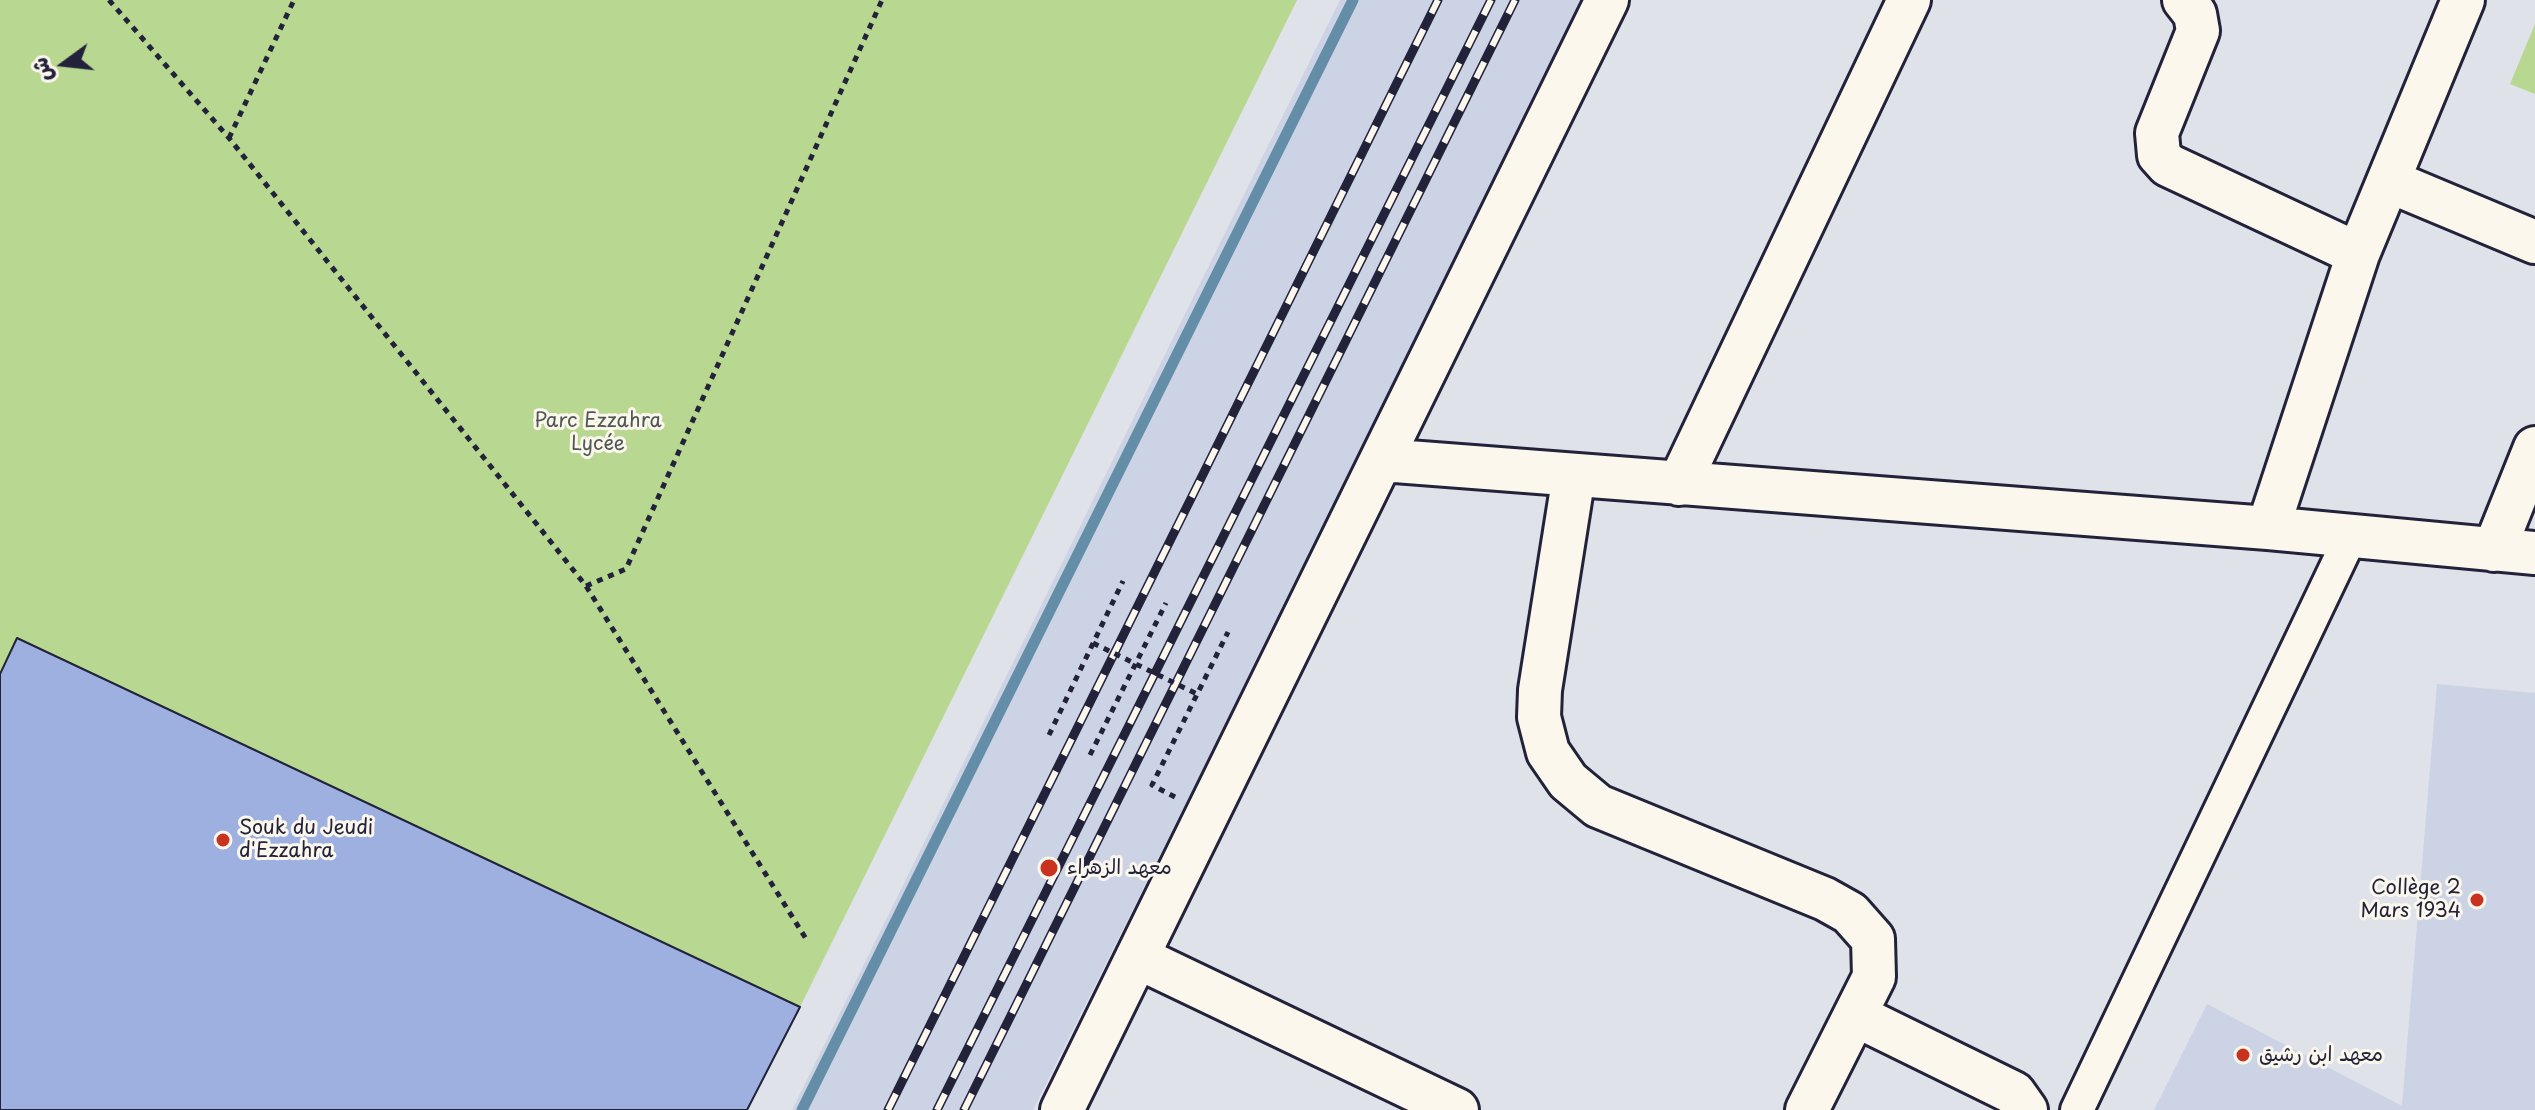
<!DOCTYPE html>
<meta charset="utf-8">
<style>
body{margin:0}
#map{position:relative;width:2535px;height:1110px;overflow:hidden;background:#dfe2e8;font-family:"Playpen Sans","Playpen Sans Arabic",sans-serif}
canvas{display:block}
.north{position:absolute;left:24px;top:24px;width:80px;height:80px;-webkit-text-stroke:6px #fbf7ec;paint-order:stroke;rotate:255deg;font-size:22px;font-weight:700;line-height:32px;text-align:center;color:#22223b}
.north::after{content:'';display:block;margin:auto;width:28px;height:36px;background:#22223b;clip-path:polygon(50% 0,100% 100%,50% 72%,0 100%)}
</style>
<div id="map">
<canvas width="2535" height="1110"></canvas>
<div class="north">ش</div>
</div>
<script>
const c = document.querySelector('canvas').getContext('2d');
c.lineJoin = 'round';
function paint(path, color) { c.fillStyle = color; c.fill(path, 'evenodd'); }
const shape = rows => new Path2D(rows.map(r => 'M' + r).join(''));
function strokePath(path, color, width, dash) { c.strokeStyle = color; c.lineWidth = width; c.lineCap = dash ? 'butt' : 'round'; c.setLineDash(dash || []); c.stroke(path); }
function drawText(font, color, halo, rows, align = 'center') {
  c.font = font + ' "Playpen Sans","Playpen Sans Arabic",sans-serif'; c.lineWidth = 6; c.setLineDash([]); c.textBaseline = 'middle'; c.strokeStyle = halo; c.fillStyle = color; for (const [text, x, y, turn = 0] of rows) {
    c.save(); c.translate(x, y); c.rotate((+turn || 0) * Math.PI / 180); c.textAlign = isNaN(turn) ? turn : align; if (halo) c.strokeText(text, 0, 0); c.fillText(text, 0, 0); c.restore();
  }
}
paint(shape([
 [1340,0,1585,0,1033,1110,792,1110],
 [2437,684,2535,693,2535,1110,2154,1110,2207,1004,2402,1106]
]), '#ccd3e5');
paint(shape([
 [0,0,1297,0,800,1007,18,638,0,674],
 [2535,24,2535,94,2510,84]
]), '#b8d790');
strokePath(shape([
 [802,1110,1353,0]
]), '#648da8', 11);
const building = shape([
 [17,638,800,1007,747,1110,0,1110,0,674,17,638]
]);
paint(building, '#9eb0df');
strokePath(building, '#22223b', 2);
const pedestrian = shape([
 [2077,1110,2351,536]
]);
const minor = shape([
 [2184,0,2195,14,2198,31,2157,133,2159,155,2168,165,2358,254],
 [2389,181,2535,242],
 [1382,460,2268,528,2535,553],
 [1574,475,1540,690,1539,717,1548,752,1568,781,1598,806,1825,899,1850,913,1873,939,1874,977,1807,1110],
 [1679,484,1909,0],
 [2268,528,2358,254,2463,0],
 [2494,550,2535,448],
 [1137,957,1457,1110],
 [1855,1015,2014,1093,2026,1110],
 [1062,1110,1607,0]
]);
strokePath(pedestrian, '#22223b', 38);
strokePath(minor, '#22223b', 48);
strokePath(shape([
 [109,0,229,138,586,586,808,942],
 [229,138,294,0],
 [586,586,626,569,882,0],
 [1049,735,1123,581],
 [1090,755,1166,603],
 [1175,797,1152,785,1228,632]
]), '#22223b', 5, [6, 6]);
strokePath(pedestrian, '#fbf7ec', 32);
strokePath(minor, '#fbf7ec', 42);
const rail = shape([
 [888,1110,1438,0],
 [937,1110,1491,0],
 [964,1110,1515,0]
]);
strokePath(rail, '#22223b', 9);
strokePath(rail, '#fbf7ec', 6, [18]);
strokePath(shape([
 [1093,643,1197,694]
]), '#22223b', 5, [6, 6]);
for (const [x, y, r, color] of [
 [223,840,8,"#c8321e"],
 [1049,868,10,"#c8321e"],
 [2477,900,8,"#c8321e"],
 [2243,1055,8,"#c8321e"]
]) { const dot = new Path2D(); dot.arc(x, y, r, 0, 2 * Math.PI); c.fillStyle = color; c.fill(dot); strokePath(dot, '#fbf7ec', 3); }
drawText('20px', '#4f5854', '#fbf7ec', [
 ["Parc Ezzahra",598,421],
 ["Lycée",598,444]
]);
drawText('20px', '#22223b', '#fbf7ec', [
 ["Souk du Jeudi",239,828],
 ["d'Ezzahra",239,851],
 ["معهد الزهراء",1067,868],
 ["Collège 2",2461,888,"right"],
 ["Mars 1934",2461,911,"right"],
 ["معهد ابن رشيق",2259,1055]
], 'left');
</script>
